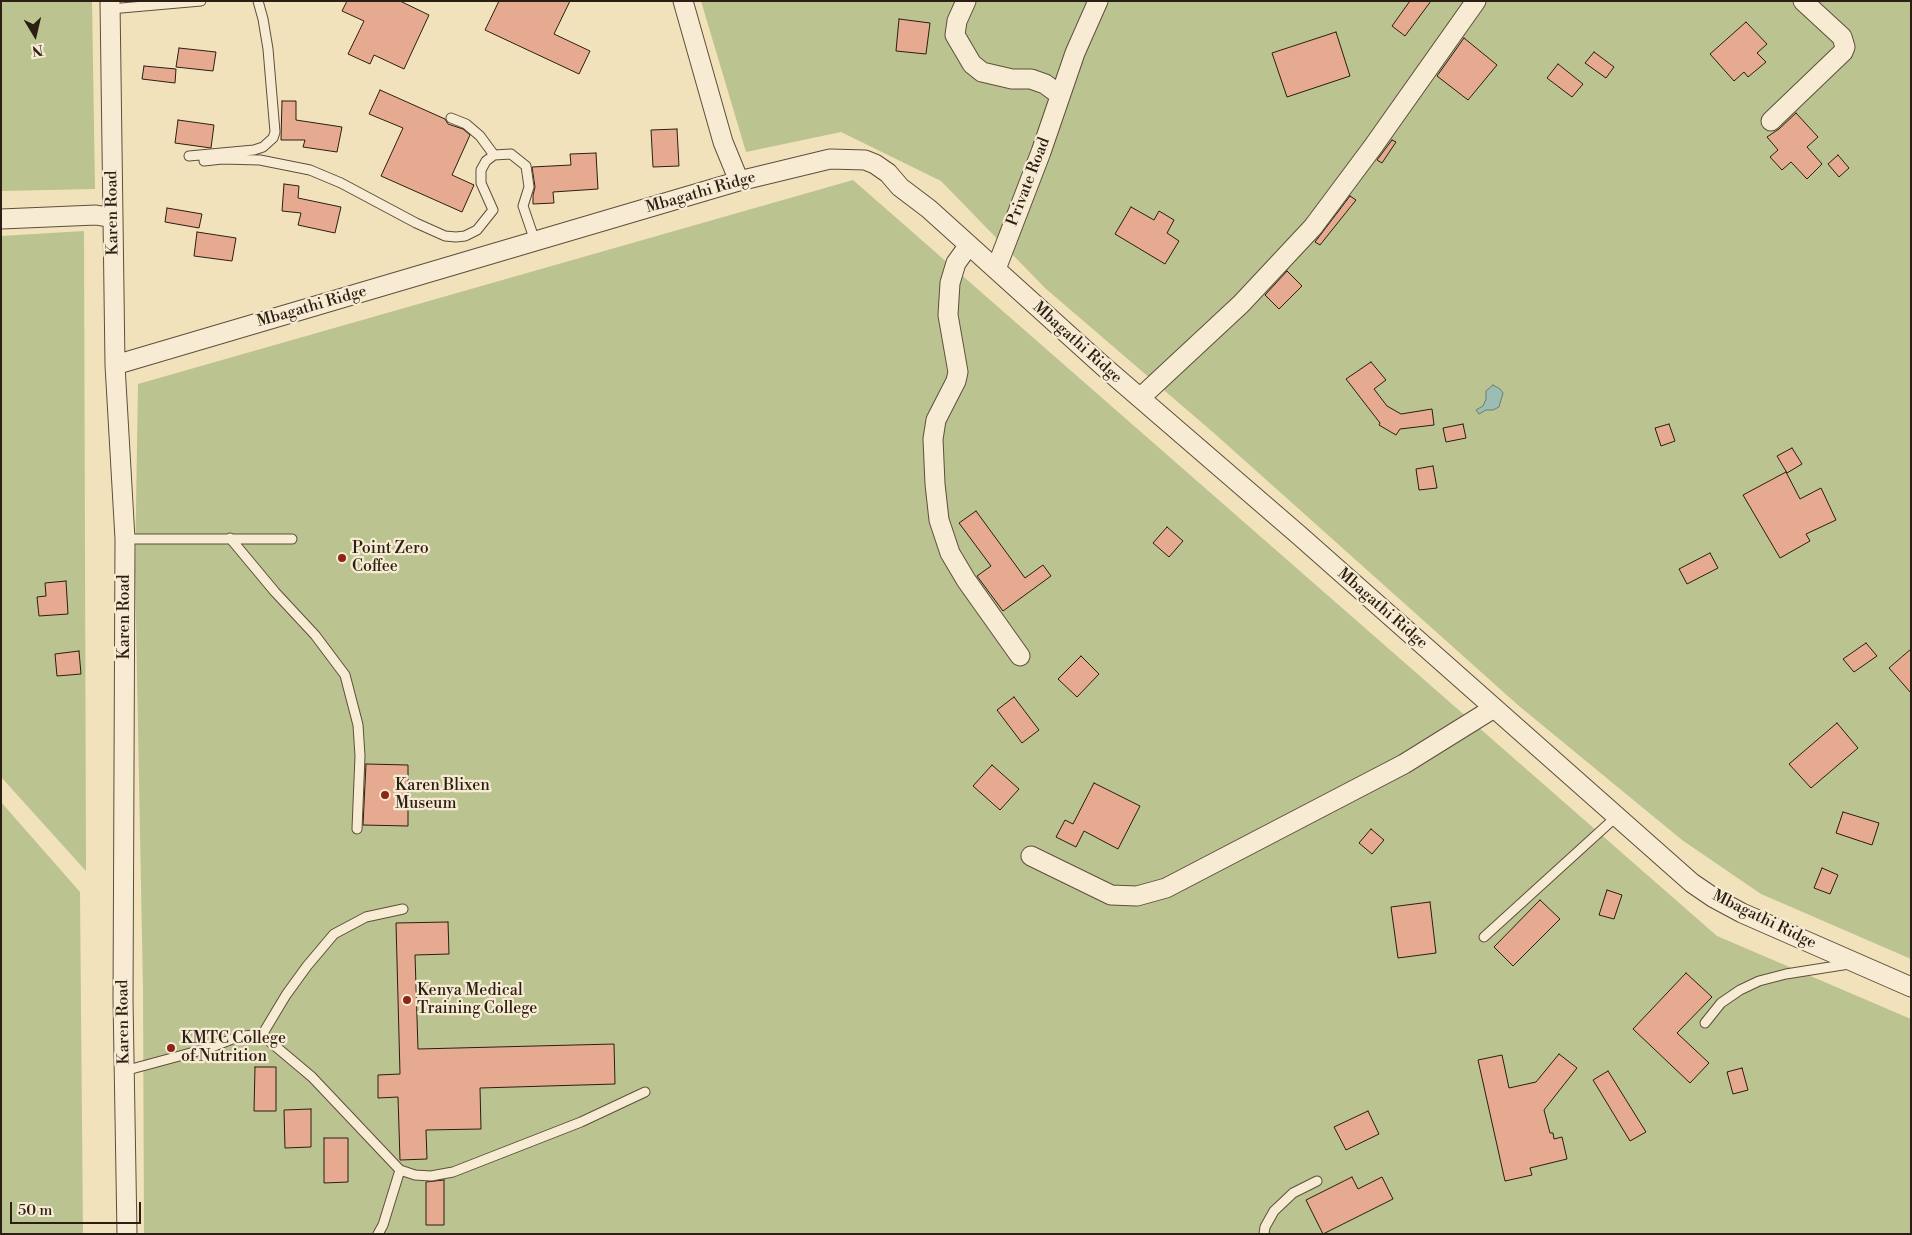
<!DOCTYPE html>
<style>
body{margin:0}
#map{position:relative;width:1912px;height:1235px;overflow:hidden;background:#f2e2bb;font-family:"Libre Bodoni",serif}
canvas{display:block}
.frame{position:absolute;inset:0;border:2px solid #2b1e12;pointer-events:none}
.north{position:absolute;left:10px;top:10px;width:50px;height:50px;-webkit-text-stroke:4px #f7ecd3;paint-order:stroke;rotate:171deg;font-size:14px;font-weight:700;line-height:20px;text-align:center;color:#2b1e12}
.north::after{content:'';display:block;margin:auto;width:18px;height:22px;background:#2b1e12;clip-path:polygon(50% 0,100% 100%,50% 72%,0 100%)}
.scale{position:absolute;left:10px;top:1202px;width:131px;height:22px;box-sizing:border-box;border:2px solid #2b1e12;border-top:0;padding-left:6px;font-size:15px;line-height:18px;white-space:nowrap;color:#2b1e12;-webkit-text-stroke:4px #f7ecd3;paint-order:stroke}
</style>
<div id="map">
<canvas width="1912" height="1235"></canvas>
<div class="frame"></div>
<div class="north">N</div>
<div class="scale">50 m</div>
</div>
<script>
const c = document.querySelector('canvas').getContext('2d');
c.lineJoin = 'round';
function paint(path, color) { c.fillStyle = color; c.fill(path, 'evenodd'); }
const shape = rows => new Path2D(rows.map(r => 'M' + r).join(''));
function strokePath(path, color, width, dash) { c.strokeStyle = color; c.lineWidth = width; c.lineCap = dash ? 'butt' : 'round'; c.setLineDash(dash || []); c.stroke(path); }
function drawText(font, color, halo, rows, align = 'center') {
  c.font = font + ' "Libre Bodoni",serif'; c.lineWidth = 4.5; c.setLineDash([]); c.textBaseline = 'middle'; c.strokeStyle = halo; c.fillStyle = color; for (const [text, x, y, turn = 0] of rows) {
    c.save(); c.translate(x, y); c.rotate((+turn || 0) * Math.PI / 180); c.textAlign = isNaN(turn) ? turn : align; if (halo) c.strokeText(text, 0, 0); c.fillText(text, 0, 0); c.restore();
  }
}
paint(shape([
 [1,1,92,1,95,189,1,191],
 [701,1,1911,1,1911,959,1761,894,1682,840,1519,706,1215,434,1045,288,941,181,841,132,746,152],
 [853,180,1717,936,1911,1019,1911,1234,144,1234,143,991,135,570,138,384],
 [84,231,86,871,1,777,1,236],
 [1,802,80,892,83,1234,1,1234]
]), '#bbc390');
const water = shape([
 [1493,385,1500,389,1503,393,1499,407,1493,410,1486,410,1479,414,1476,410,1483,406,1486,399,1486,391,1493,385]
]);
paint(water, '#9bbdb3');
strokePath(water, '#6e7d73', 1);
const building = shape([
 [347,1,400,1,429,15,404,69,374,55,370,64,348,54,364,21,342,11,347,1],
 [499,1,570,1,554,34,590,51,579,74,485,30,499,1],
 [1410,1,1431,1,1405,36,1392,26,1410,1],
 [899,19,930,23,926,54,896,51,899,19],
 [1746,22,1767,44,1757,53,1766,62,1748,77,1744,72,1734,81,1710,54,1746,22],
 [1336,32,1350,76,1287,97,1272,53,1336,32],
 [1464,38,1497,65,1468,100,1437,76,1464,38],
 [179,48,216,52,213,71,176,67,179,48],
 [1594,52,1614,67,1606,78,1585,63,1594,52],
 [1558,64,1583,84,1572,97,1547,78,1558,64],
 [144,66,176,69,175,83,142,79,144,66],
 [380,90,445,119,448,124,463,129,470,135,452,175,474,185,462,212,381,176,403,128,369,114,380,90],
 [282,101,296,101,296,120,342,127,337,152,303,147,305,140,281,140,282,101],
 [1796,113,1818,137,1807,147,1822,164,1807,179,1791,162,1782,170,1770,157,1778,150,1767,137,1779,129,1796,113],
 [178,120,214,125,211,148,175,143,178,120],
 [677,129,679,166,653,167,651,130,677,129],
 [1392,140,1396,142,1382,163,1377,160,1392,140],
 [596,153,598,189,553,192,554,203,533,204,533,195,535,187,532,167,571,165,570,154,596,153],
 [1838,155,1849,168,1839,177,1828,164,1838,155],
 [284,184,299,186,298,198,341,207,335,233,298,225,301,213,282,211,284,184],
 [1350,196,1356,200,1320,245,1315,242,1350,196],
 [1131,207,1154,220,1159,211,1174,220,1167,233,1179,241,1165,264,1115,234,1131,207],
 [167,208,202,214,199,228,165,222,167,208],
 [197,232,236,238,232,261,194,256,197,232],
 [1287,271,1302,286,1279,309,1265,295,1287,271],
 [1371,362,1386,380,1374,389,1387,406,1401,414,1432,409,1434,425,1400,429,1396,435,1379,425,1380,423,1346,379,1371,362],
 [1463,424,1466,438,1446,442,1443,428,1463,424],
 [1669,424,1675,441,1661,446,1655,428,1669,424],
 [1792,448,1802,464,1787,473,1777,456,1792,448],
 [1433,466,1437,488,1419,490,1416,469,1433,466],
 [1786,472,1800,499,1821,488,1836,520,1806,534,1810,541,1780,558,1743,495,1786,472],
 [976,511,1025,578,1043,565,1051,576,1003,611,977,576,991,566,959,523,976,511],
 [1167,527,1183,541,1169,557,1153,543,1167,527],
 [1710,553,1718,568,1687,584,1679,569,1710,553],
 [66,581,68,614,39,616,37,597,46,596,45,583,66,581],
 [1866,643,1877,656,1854,672,1843,659,1866,643],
 [1911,649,1911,693,1889,668,1911,649],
 [79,651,81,674,57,676,55,654,79,651],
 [1081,656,1099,674,1077,697,1058,679,1081,656],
 [1014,697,1039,730,1022,743,997,710,1014,697],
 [1837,723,1858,748,1811,788,1789,764,1837,723],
 [366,764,408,765,408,826,363,825,366,764],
 [992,765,1019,789,1000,810,973,786,992,765],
 [1094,783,1140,806,1118,849,1084,831,1076,847,1056,837,1065,820,1073,824,1094,783],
 [1843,812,1879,823,1872,845,1836,833,1843,812],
 [1371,829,1384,840,1372,854,1359,843,1371,829],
 [1822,868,1838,875,1830,894,1814,888,1822,868],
 [1607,890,1622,895,1614,919,1599,915,1607,890],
 [1540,900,1560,919,1513,966,1494,947,1540,900],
 [1430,902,1436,953,1398,958,1391,907,1430,902],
 [448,922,449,954,415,955,418,1049,614,1044,615,1084,480,1088,481,1129,426,1130,427,1159,400,1160,398,1097,378,1098,378,1075,400,1074,396,923,448,922],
 [1686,973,1712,997,1677,1033,1709,1063,1690,1083,1633,1029,1686,973],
 [1559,1054,1577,1068,1544,1110,1550,1133,1553,1133,1554,1139,1562,1137,1567,1159,1530,1168,1532,1175,1505,1181,1478,1060,1502,1055,1509,1088,1536,1082,1559,1054],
 [255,1067,276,1067,276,1111,254,1111,255,1067],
 [1742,1068,1748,1090,1733,1094,1727,1072,1742,1068],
 [1608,1071,1646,1132,1630,1141,1593,1080,1608,1071],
 [311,1109,311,1147,285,1148,284,1110,311,1109],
 [1368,1111,1379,1134,1346,1150,1334,1127,1368,1111],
 [324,1138,348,1138,348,1182,324,1183,324,1138],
 [1352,1177,1358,1189,1382,1177,1393,1199,1323,1234,1306,1200,1352,1177],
 [444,1180,444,1225,426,1225,426,1182,444,1180]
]);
paint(building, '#e5aa90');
strokePath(building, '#2b1e12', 1);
const service = shape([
 [110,9,201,1],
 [451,118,466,124,480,136,494,155],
 [189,156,254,150,263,147,273,138,275,132,268,49,263,19,258,1],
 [204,161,222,159,260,160,310,170,341,183,416,223,445,236,456,237,465,236,477,230,493,210,481,183,481,170,486,161,494,155,511,154,526,166,529,187,523,206,535,241],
 [230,538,275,592,315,635,345,675,358,725,360,756,357,829],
 [125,539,292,539],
 [1484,937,1617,816],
 [1705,1023,1721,1003,1740,990,1759,981,1786,974,1849,964],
 [262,1035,286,995,307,966,334,934,366,917,403,909],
 [124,1071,209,1048,240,1036,262,1035,312,1077,400,1170,415,1175,431,1176,453,1172,581,1122,645,1092],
 [378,1234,383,1225,400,1170],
 [1264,1234,1265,1227,1274,1211,1293,1193,1317,1181]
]);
const minor = shape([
 [110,1,115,365,125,539,123,999,127,1234],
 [683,1,723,142,739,181],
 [966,1,957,21,955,35,972,64,982,72,1012,79,1031,79,1045,84,1060,95],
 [1771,121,1843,52,1845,47,1842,37,1803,1],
 [1,219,96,215,113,218],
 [969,245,956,263,950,283,948,315,958,372,956,381,936,420,933,439,935,484,939,520,950,553,966,580,1020,656],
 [996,269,1041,152,1075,53,1098,1],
 [115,365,739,181,830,159,865,160,875,164,888,173,900,187,929,209,1103,366,1300,536,1692,883,1714,898,1742,913,1911,987],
 [1140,398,1241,304,1313,227,1372,148,1476,1],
 [1031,856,1111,895,1137,896,1166,888,1404,764,1494,708]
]);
strokePath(service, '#5d4f3c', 11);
strokePath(minor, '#5d4f3c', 21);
strokePath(service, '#f7ecd3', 9);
strokePath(minor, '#f7ecd3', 19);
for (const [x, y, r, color] of [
 [342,558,5,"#8f2418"],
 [385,795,5,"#8f2418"],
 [407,1000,5,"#8f2418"],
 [171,1048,5,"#8f2418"]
]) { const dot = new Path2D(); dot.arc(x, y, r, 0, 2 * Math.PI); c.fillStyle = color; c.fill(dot); strokePath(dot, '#f7ecd3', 2); }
drawText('16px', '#2b1e12', '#f7ecd3', [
 ["Private Road",1029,182,-69],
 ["Mbagathi Ridge",701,193,-16],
 ["Karen Road",113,213,-91],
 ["Mbagathi Ridge",312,307,-16],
 ["Mbagathi Ridge",1077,343,42],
 ["Mbagathi Ridge",1382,609,41],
 ["Karen Road",125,617,-90],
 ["Mbagathi Ridge",1764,920,26],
 ["Karen Road",124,1022,-91]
]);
drawText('16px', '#2b1e12', '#f7ecd3', [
 ["Point Zero",352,549],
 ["Coffee",352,567],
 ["Karen Blixen",395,786],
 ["Museum",395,804],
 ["Kenya Medical",417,991],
 ["Training College",417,1009],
 ["KMTC College",181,1039],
 ["of Nutrition",181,1057]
], 'left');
</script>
